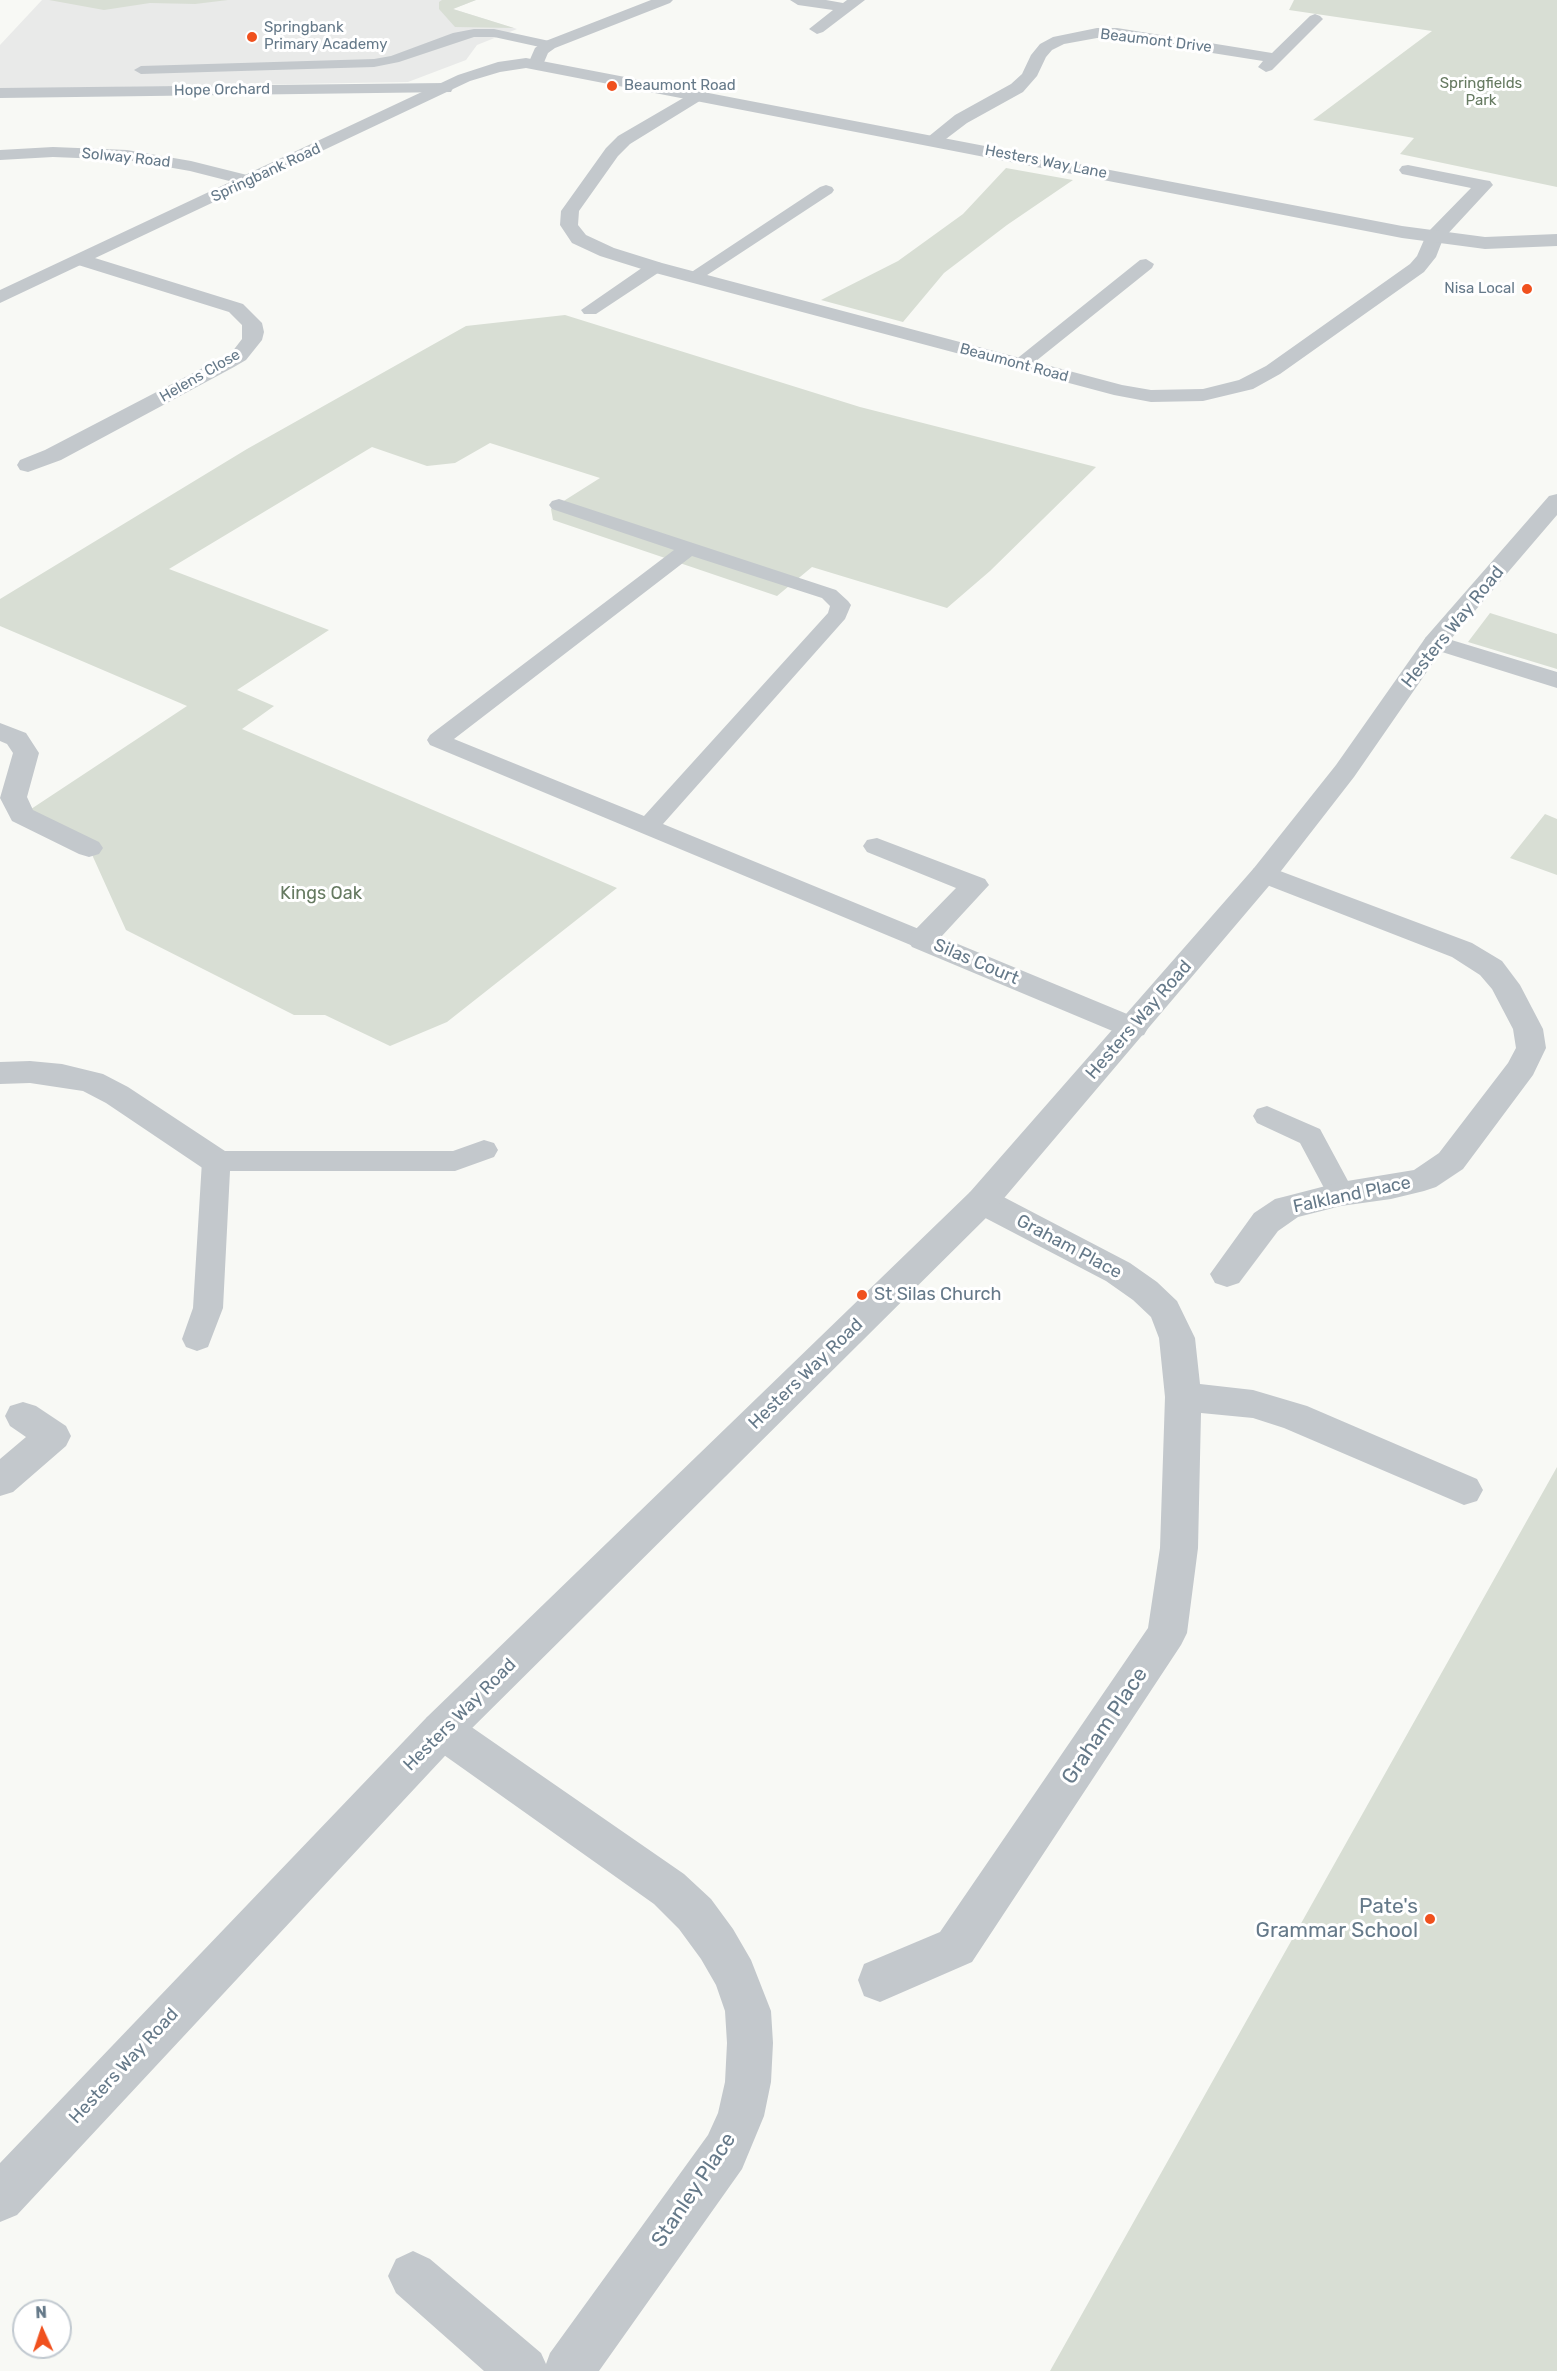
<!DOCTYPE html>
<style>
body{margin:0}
#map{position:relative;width:1557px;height:2371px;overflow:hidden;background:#f8f9f5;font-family:Rubik,sans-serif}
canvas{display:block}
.north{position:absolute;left:12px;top:2299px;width:60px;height:60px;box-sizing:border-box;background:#fff;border:2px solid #c1c9d0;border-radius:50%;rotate:357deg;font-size:16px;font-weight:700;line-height:24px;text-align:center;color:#657989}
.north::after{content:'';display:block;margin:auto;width:21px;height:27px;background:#f0511e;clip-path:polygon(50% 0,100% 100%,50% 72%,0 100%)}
</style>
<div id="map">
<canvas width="1557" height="2371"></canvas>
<div class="north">N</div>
</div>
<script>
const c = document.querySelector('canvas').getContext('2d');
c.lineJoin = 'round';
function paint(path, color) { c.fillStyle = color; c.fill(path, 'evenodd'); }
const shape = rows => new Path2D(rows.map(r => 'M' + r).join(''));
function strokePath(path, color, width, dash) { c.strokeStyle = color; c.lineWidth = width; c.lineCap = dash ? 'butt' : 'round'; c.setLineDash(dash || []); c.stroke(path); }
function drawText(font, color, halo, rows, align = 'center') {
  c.font = font + ' Rubik,sans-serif'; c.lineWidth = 6; c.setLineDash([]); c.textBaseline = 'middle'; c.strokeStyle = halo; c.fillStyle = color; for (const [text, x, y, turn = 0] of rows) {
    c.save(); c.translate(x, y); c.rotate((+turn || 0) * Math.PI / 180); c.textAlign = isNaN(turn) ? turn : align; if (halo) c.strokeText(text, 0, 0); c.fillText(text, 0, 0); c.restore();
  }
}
paint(shape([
 [42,0,476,0,453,9,517,29,477,45,466,60,408,82,0,89,0,45]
]), '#e9eae9');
paint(shape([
 [49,0,228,0,195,4,150,3,104,10],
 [442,0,476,0,453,9,514,28,455,27,439,9,439,2],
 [1294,0,1557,0,1557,187,1400,154,1414,138,1313,120,1432,31,1289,10],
 [1006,168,1073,180,1007,225,944,273,903,322,821,300,898,261,963,214],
 [565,315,860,407,1096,467,990,571,947,608,812,567,777,596,553,520,551,509,600,478,490,443,455,463,427,466,372,447,169,569,329,630,237,690,274,706,242,729,617,888,447,1022,390,1046,325,1015,294,1015,126,930,89,848,22,815,187,706,0,626,0,599,247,449,466,326],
 [1490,613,1557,634,1557,669,1468,642],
 [1545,814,1557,819,1557,875,1510,858],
 [1557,1467,1557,2371,1050,2371]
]), '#d8ded4');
paint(shape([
 [474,29,494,29,554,42,556,45,549,49,494,37,474,37,399,62,374,67,141,74,134,70,141,66,374,59,391,56,453,33,474,29],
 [826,185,832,187,834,190,832,193,698,281,686,281,684,277,820,187,826,185],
 [1146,259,1154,264,1152,268,1026,369,1014,369,1011,365,1014,361,1140,260,1146,259],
 [655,262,661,263,663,267,661,271,596,314,584,314,581,310,649,263,655,262],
 [559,499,836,590,848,601,851,605,845,619,663,824,931,934,935,940,931,946,922,948,913,946,430,745,427,740,430,735,674,550,552,509,549,505,552,501,559,499],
 [692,556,822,598,830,606,828,613,644,816,454,739,692,556],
 [1267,1106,1320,1129,1355,1194,1351,1201,1341,1204,1331,1201,1300,1143,1257,1123,1253,1116,1257,1109,1267,1106],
 [484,1140,494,1143,498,1150,494,1157,455,1171,230,1171,223,1308,208,1347,197,1351,186,1347,182,1339,193,1308,202,1161,206,1154,216,1151,453,1151,484,1140]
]), '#c3c8cc');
paint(shape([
 [651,0,673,0,670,3,555,48,548,53,542,67,530,67,528,64,535,48,543,42,651,0],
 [790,0,826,0,843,3,847,0,865,0,823,32,817,34,809,29,833,10,798,5,790,0],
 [1315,14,1320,16,1323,19,1272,70,1266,72,1258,67,1263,61,1117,38,1097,38,1064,44,1052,50,1046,57,1037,76,1023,92,967,123,938,145,926,145,923,141,955,115,1011,84,1022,74,1031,55,1040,44,1053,37,1097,28,1117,28,1272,53,1310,16,1315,14],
 [445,83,453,88,451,92,0,98,0,88,445,83],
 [697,90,703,91,705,95,703,99,630,144,618,156,579,211,578,225,586,235,614,248,662,263,1122,385,1151,390,1203,389,1239,380,1266,366,1410,264,1417,256,1427,233,1471,188,1402,174,1399,170,1402,166,1408,165,1484,180,1490,181,1493,185,1443,239,1436,257,1424,272,1280,374,1253,389,1203,401,1151,402,1114,395,648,271,600,256,572,243,560,225,561,211,606,148,618,136,697,90],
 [53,147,127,150,191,161,255,177,258,181,255,185,249,186,190,171,127,160,53,157,0,160,0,150,53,147],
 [82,254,243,304,262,323,264,332,262,340,246,360,234,367,61,460,28,472,20,470,17,465,20,460,45,450,220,359,232,352,242,339,242,325,229,312,75,264,72,260,75,256,82,254],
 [1435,635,1557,672,1557,688,1426,647,1423,642,1426,637,1435,635],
 [0,723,26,733,39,753,27,797,33,810,99,842,103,848,99,854,89,857,79,854,12,821,0,798,13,753,7,744,0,741,0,723],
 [877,838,985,879,989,885,941,937,1144,1021,1148,1028,1144,1035,1133,1038,1122,1035,912,947,907,940,912,933,956,888,867,852,863,846,867,840,877,838],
 [1264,865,1472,943,1502,961,1520,985,1543,1029,1546,1048,1533,1075,1463,1169,1436,1187,1424,1191,1391,1199,1341,1206,1298,1217,1278,1231,1239,1283,1227,1287,1215,1283,1210,1274,1254,1213,1275,1199,1287,1196,1341,1182,1414,1170,1439,1153,1508,1063,1516,1048,1513,1029,1492,989,1480,975,1452,957,1254,880,1250,874,1254,868,1264,865],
 [30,1061,62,1064,103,1074,128,1087,228,1153,232,1161,228,1169,216,1173,204,1169,106,1103,83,1091,30,1083,0,1084,0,1062,30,1061],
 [982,1189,994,1192,1130,1263,1157,1282,1177,1301,1195,1338,1200,1384,1253,1390,1307,1406,1477,1479,1483,1490,1477,1501,1464,1505,1284,1428,1253,1418,1201,1413,1198,1548,1187,1633,1181,1645,972,1962,880,2002,864,1996,858,1980,864,1964,940,1932,1148,1628,1160,1548,1165,1397,1159,1338,1151,1317,1133,1300,1106,1281,970,1210,965,1201,970,1192,982,1189],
 [23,1402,36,1406,66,1426,71,1436,66,1446,13,1492,0,1496,0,1459,26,1437,10,1426,5,1416,10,1406,23,1402],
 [442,1712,457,1717,684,1874,711,1899,733,1929,751,1960,771,2011,773,2043,771,2082,764,2116,742,2169,599,2371,484,2371,396,2293,388,2276,396,2259,413,2251,430,2259,541,2353,546,2364,550,2353,708,2135,718,2113,725,2082,727,2043,725,2011,716,1985,701,1959,679,1929,654,1904,427,1743,421,1730,427,1717,442,1712]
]), '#c3c8cc');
paint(shape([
 [526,58,1402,226,1485,237,1557,234,1557,246,1485,249,1402,238,526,68,500,72,470,81,0,303,0,290,458,75,498,62,526,58],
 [1557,494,1557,515,1444,647,1354,777,1274,880,994,1210,457,1743,17,2215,0,2222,0,2163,427,1717,970,1192,1254,868,1336,765,1426,637,1549,496,1557,494]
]), '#c3c8cc');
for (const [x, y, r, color] of [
 [252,37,6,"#f0511e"],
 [612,86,6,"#f0511e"],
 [1527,289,6,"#f0511e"],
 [862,1295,6,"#f0511e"],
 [1430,1919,6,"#f0511e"]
]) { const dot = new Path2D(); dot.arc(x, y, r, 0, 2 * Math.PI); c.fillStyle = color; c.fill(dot); strokePath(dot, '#fff', 2); }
drawText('15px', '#657989', '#fff', [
 ["Springbank",264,28],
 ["Primary Academy",264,45],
 ["Beaumont Road",624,86],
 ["Nisa Local",1515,289,"right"]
], 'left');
drawText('15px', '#657989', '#fff', [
 ["Beaumont Drive",1156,41,7],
 ["Hope Orchard",222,90,-1],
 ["Solway Road",126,158,6],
 ["Hesters Way Lane",1046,162,11],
 ["Springbank Road",266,173,-25],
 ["Beaumont Road",1014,363,15],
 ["Helens Close",200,376,-30]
]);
drawText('15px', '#667a61', '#fff', [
 ["Springfields",1481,84],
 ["Park",1481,101]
]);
drawText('18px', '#657989', '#fff', [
 ["Hesters Way Road",1453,627,-51],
 ["Silas Court",976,962,23],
 ["Hesters Way Road",1139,1020,-49],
 ["Falkland Place",1352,1195,-12],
 ["Graham Place",1069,1247,28],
 ["Hesters Way Road",806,1374,-44],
 ["Hesters Way Road",460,1715,-45],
 ["Hesters Way Road",124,2066,-47]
]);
drawText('18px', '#667a61', '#fff', [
 ["Kings Oak",321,894]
]);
drawText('18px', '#657989', '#fff', [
 ["St Silas Church",874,1295]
], 'left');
drawText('21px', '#657989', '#fff', [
 ["Graham Place",1105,1726,-56],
 ["Stanley Place",694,2190,-56]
]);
drawText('21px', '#657989', '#fff', [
 ["Pate's",1418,1907],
 ["Grammar School",1418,1931]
], 'right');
</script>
